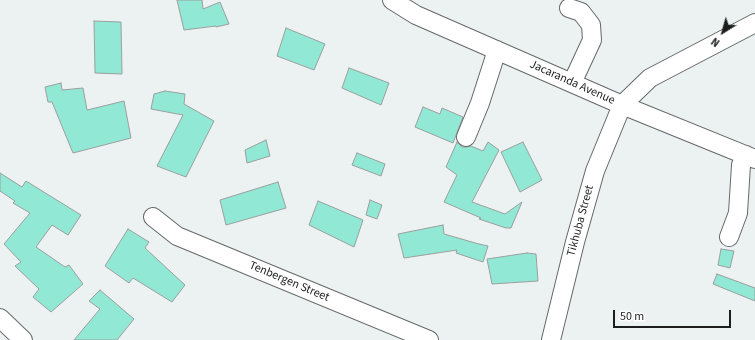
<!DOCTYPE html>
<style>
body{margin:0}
#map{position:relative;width:755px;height:340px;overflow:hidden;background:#ecf1f1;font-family:"Source Sans 3",sans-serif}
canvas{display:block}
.north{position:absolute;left:703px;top:12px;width:40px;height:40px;-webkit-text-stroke:3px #fff;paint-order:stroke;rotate:217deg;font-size:11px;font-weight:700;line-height:16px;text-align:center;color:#1c1d1d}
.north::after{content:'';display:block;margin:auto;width:14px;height:18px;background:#1c1d1d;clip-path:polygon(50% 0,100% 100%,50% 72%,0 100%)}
.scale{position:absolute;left:613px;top:310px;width:118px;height:18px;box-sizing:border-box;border:2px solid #1c1d1d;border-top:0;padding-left:5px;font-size:12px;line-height:14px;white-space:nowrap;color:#1c1d1d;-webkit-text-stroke:3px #fff;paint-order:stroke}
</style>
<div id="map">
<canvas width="755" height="340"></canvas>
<div class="north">N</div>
<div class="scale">50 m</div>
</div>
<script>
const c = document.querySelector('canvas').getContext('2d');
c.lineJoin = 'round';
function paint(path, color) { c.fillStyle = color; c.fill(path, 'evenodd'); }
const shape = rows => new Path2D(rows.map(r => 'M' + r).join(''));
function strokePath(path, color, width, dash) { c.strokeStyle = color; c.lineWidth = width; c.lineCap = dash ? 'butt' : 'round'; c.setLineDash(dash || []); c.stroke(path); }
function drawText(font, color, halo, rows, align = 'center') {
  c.font = font + ' "Source Sans 3",sans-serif'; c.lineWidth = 4; c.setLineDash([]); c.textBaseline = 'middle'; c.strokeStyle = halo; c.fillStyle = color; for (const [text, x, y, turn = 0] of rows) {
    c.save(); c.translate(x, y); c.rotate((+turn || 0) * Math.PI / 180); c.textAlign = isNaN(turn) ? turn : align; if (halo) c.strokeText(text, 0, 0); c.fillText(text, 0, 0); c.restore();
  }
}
const building = shape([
 [177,0,202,0,203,9,220,2,229,24,216,27,216,26,184,30,177,0],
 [94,21,121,22,122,74,95,73,94,21],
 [286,28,325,44,314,70,277,56,286,28],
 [349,68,389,83,381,105,342,88,349,68],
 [61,83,62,90,83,88,87,110,124,101,131,138,73,153,52,102,48,102,45,87,61,83],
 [165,91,185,94,184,104,214,121,186,177,157,166,183,115,151,109,154,94,165,91],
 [423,107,440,114,442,108,463,117,453,143,415,127,423,107],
 [266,140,270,156,247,163,245,150,266,140],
 [457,142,462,147,467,147,471,146,483,151,488,142,499,150,472,202,505,214,522,202,511,228,506,228,479,219,481,218,444,202,457,175,446,167,457,142],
 [523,142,542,180,520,192,501,152,523,142],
 [357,153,385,164,381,176,352,165,357,153],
 [0,173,22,187,26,181,81,215,68,235,52,225,36,247,65,267,69,265,83,284,51,312,33,297,39,289,15,266,21,262,4,244,30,213,13,203,15,201,0,191,0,173],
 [278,182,286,208,226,225,220,200,278,182],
 [370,200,382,205,377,219,366,215,370,200],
 [318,201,363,220,354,247,309,225,318,201],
 [443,225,444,234,479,244,488,246,483,262,456,253,457,250,404,258,398,234,443,225],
 [128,229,149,242,145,248,185,285,172,302,133,278,129,283,105,266,128,229],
 [721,249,734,251,730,268,718,265,721,249],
 [527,253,536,254,538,281,492,284,487,259,527,253],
 [717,274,755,288,755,301,713,284,717,274],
 [100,290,134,319,117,340,74,340,100,309,89,301,100,290]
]);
paint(building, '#90e8d5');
strokePath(building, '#9b9f9e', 1);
const minor = shape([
 [392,0,416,15,622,105,755,159],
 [569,8,581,12,591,25,592,40,572,83],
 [466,137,480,103,497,50],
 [153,217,177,236,429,340],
 [729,237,738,213,741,165,746,155],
 [0,318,23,340],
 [551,340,575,242,595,171,622,105,650,78,755,23]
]);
strokePath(minor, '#656969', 20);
strokePath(minor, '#fff', 18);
drawText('12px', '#1c1d1d', '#fff', [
 ["Jacaranda Avenue",572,83,24],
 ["Tikhuba Street",581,221,-75],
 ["Tenbergen Street",289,282,23]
]);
</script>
